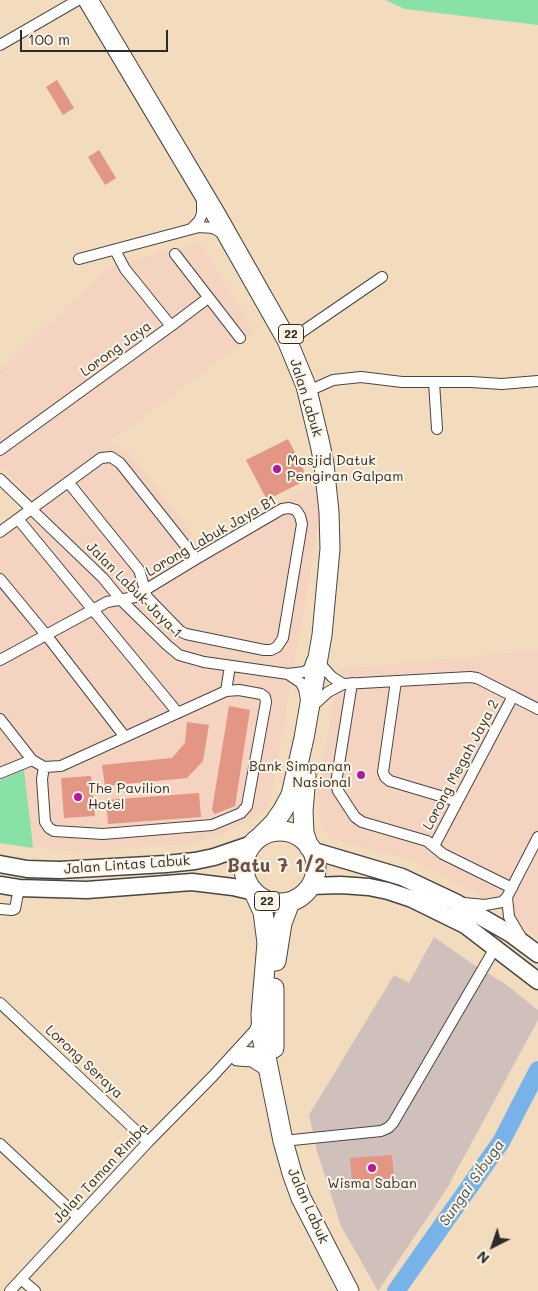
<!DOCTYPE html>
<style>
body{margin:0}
#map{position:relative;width:538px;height:1291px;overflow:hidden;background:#f2dcbd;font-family:Mali,sans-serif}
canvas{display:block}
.north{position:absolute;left:468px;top:1221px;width:50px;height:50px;-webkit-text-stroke:4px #fcf5e5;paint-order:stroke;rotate:221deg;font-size:14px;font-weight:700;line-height:20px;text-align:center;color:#2b2b2b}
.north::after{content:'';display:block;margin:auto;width:18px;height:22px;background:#2b2b2b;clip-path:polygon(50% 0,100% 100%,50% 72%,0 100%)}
.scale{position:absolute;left:20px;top:30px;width:148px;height:22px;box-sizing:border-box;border:2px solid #2b2b2b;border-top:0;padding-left:6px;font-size:15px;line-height:18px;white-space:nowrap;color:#2b2b2b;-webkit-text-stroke:4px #fcf5e5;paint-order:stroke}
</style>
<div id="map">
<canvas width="538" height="1291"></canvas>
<div class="north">N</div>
<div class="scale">100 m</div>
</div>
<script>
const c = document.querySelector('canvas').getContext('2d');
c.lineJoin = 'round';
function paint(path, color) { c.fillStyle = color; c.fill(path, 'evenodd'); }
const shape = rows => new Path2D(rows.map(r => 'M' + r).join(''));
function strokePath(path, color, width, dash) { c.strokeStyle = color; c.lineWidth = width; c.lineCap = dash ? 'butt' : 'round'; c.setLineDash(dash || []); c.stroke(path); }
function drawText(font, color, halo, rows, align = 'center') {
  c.font = font + ' Mali,sans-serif'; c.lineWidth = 4; c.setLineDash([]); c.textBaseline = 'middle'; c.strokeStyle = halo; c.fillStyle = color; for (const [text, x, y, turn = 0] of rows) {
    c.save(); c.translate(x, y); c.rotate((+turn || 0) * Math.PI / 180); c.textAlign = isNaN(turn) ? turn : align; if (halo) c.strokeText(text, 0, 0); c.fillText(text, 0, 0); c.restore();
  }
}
paint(shape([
 [199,242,255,333,110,442,131,454,202,547,318,481,321,509,269,808,222,835,187,844,76,852,0,843,0,525,34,499,0,467,0,371,105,270],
 [538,650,538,938,517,920,482,897,406,858,332,839,323,829,319,814,318,788,340,669]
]), '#f4d3c0');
paint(shape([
 [434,937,474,965,504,983,538,1010,538,1020,446,1190,378,1291,341,1226,317,1151,309,1115,394,975,409,983]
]), '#d0c0bc');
paint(shape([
 [385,0,538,0,538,25,405,9],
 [24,770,33,848,0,843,0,780]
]), '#88e1a6');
strokePath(shape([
 [396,1291,501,1142,538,1070]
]), '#77b3e9', 18);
paint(shape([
 [57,80,74,108,63,115,46,87],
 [99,150,116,178,105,185,88,157],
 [288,439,308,479,267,500,246,460],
 [229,706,250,710,235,806,215,814,212,810],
 [187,722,209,725,203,761,187,778,105,786,102,765,172,758,185,743],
 [91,776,95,816,64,818,61,778],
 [199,793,201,817,108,824,106,800],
 [392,1155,394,1178,352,1181,350,1158]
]), '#e29683');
const street = shape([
 [0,45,78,0],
 [191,229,199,221,202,214,202,198],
 [175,254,240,338],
 [79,259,199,227,213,228,224,234],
 [171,326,208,298],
 [293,338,382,277],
 [434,382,437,429],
 [313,389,333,380,361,377,402,382,471,382,502,384,538,381],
 [0,450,171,326,125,269,115,250],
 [0,479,103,578,121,600,167,645,179,655,204,662,288,674,304,672,309,669,312,660],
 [18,519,178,713],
 [0,532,101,458,111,457,120,463,196,559],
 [0,579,47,636,125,737],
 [0,660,107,602,135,597,145,590,196,559,282,509,289,508,296,510,300,516,302,524,283,638,277,647,271,650,264,650,186,634,180,631,147,597,146,594,145,590,140,573,139,570,68,482],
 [322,666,332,677,343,684],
 [288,674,301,683,304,689,306,700],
 [396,681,383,772,385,777,390,781,457,801],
 [352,683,336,783,338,791,355,817,362,822,427,841,443,854,512,888],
 [317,702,328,692,343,684,470,677,477,678,538,709],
 [0,719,32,760,44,767,61,766,226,691,230,666],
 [44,767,42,779,45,822,49,828,54,831,103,834,212,825,241,813,247,806,266,702,265,697,261,694,239,690,226,691],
 [0,773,32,760],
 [434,846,513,696],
 [507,897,509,917,521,937],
 [464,903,485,905,502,902,507,897,538,837],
 [0,909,12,910,15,909,19,888],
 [0,1003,148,1142],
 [283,1141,381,1131,388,1128,393,1123,495,948],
 [0,1144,78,1217],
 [21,1279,35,1291],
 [10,1291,148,1142,213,1076,255,1030,258,1022]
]);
const primary = shape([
 [311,850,402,877,455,902,511,934,538,954],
 [0,864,27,869,60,870,166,864,195,861,214,857,252,844],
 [0,885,19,888,87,890,192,882,233,887,254,892],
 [310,886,341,885,369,887,388,891,412,899,465,925,538,981]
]);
const highway = shape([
 [88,0,215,213,287,340,306,386,320,444,324,464,329,512,330,549,322,635,304,738,291,795,283,810,274,823,260,837],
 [306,775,303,812,304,833,309,847],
 '244 867a36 36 0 1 1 72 0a36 36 0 1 1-72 0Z',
 [254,892,263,912,267,943,261,1014,262,1037,283,1141,292,1173,301,1198,349,1291],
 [276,961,282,923,290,902],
 [274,988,274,1048],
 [238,1056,253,1057,267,1066]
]);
strokePath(street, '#494641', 12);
strokePath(primary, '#494641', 19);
strokePath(highway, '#494641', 21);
strokePath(street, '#fff', 10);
strokePath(primary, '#fff', 16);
strokePath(highway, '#fff', 19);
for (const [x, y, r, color] of [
 [277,469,5,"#b5179e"],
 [361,775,5,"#b5179e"],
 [78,797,5,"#b5179e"],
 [372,1168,5,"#b5179e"]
]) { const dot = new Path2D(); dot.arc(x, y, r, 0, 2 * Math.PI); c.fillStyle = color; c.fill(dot); strokePath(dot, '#fcf5e5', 2); }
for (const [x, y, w] of [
 [291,334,25],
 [267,901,25]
]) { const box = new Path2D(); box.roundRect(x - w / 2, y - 9.5, w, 19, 4); c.fillStyle = '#fcf5e5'; c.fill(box); strokePath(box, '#2b2b2b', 1); }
drawText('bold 12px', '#2b2b2b', null, [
 ["22",291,334],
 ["22",267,901]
]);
drawText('14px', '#2b2b2b', '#fcf5e5', [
 ["Lorong Jaya",116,349,-36],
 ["Jalan Labuk",306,398,73],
 ["Lorong Labuk Jaya B1",211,536,-30],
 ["Jalan Labuk Jaya 1",134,590,45],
 ["Lorong Megah Jaya 2",461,765,-62],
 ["Jalan Lintas Labuk",127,865,-4],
 ["Lorong Seraya",84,1062,43],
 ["Jalan Taman Rimba",101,1173,-47],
 ["Jalan Labuk",308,1206,66]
]);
drawText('14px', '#2b2b2b', '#fcf5e5', [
 ["Masjid Datuk",287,461],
 ["Pengiran Galpam",287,477],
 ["Bank Simpanan",351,767,"right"],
 ["Nasional",351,783,"right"],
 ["The Pavilion",88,789],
 ["Hotel",88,805],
 ["Wisma Saban",372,1184,"center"]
], 'left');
drawText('italic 15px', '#425464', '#fcf5e5', [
 ["Sungai Sibuga",472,1183,-55]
]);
drawText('bold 19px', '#6b504a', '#fcf5e5', [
 ["Batu 7 1/2",276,866]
]);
</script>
